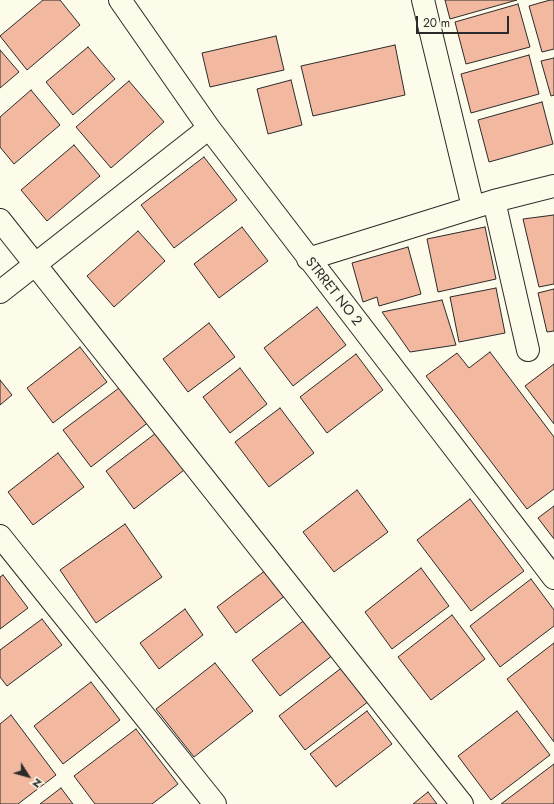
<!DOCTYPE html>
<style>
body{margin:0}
#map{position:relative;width:554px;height:804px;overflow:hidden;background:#fdfbea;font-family:Jost,sans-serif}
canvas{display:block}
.north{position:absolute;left:8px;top:756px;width:40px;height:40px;-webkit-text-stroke:3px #fdfbea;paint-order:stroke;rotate:127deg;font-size:11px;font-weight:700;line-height:16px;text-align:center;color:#2b2b2b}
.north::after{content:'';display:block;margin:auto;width:14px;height:18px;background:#2b2b2b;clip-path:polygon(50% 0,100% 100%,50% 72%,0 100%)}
.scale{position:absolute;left:416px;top:16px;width:93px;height:18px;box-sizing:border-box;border:2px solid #2b2b2b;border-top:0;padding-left:5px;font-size:12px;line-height:14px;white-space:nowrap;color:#2b2b2b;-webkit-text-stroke:3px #fdfbea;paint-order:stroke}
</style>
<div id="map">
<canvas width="554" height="804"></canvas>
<div class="north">N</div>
<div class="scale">20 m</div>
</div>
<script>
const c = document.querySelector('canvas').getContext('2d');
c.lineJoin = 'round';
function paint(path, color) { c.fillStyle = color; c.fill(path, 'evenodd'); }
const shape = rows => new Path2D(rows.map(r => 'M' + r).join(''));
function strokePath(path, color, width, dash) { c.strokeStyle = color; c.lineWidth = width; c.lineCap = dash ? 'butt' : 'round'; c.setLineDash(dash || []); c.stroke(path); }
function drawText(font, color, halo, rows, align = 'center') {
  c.font = font + ' Jost,sans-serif'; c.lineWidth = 3; c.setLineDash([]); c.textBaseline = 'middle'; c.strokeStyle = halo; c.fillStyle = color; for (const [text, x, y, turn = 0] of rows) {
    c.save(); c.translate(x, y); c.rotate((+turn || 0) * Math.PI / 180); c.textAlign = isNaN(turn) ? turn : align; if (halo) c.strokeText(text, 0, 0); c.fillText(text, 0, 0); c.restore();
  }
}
const building = shape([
 [43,0,60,0,80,25,27,70,0,36,43,0],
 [445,0,517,0,450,19,445,0],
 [550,0,554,0,554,49,542,52,529,6,550,0],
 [518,4,530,47,466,64,455,22,518,4],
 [276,36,284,70,210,87,202,53,276,36],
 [395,45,405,95,313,116,301,66,395,45],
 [88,47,115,79,73,115,46,82,88,47],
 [0,50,19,72,0,88,0,50],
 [529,55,539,94,471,113,461,74,529,55],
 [554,58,554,95,551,96,541,61,554,58],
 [291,80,302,125,268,134,257,89,291,80],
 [129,81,164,122,111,168,76,127,129,81],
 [31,90,60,125,14,164,0,147,0,117,31,90],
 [542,102,553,144,489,162,478,120,542,102],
 [74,145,100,176,47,221,21,190,74,145],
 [204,157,237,200,174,248,141,205,204,157],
 [554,215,554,284,539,287,523,219,554,215],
 [242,227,268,261,219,298,194,264,242,227],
 [485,227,496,279,438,292,427,239,485,227],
 [138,231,165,261,114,307,87,276,138,231],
 [408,247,421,294,379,306,377,297,363,302,352,263,408,247],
 [496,288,505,333,459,342,450,297,496,288],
 [554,289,554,331,547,332,538,293,554,289],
 [442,300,456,345,410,352,382,312,442,300],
 [317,307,346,345,293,386,264,348,317,307],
 [209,323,235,357,188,392,163,359,209,323],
 [80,347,107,382,53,423,27,388,80,347],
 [490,352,554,437,554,489,527,509,426,376,457,353,469,368,490,352],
 [356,354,383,390,327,433,300,397,356,354],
 [554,364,554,424,525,386,554,364],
 [240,368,267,404,230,433,203,397,240,368],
 [0,380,12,395,0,405,0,380],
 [123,385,150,421,91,467,63,430,123,385],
 [280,408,314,453,269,487,235,442,280,408],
 [160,430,188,467,134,509,106,471,160,430],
 [58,453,84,487,33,525,8,492,58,453],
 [357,490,388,532,334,572,303,532,357,490],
 [470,499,524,571,471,611,417,540,470,499],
 [554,506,554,539,538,518,554,506],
 [125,524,162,577,96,623,60,570,125,524],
 [421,568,449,606,392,649,365,612,421,568],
 [266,570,286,595,236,633,217,607,266,570],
 [3,575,28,608,0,629,0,577,3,575],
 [531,579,554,610,554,626,500,667,470,626,531,579],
 [185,609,203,635,159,669,140,643,185,609],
 [452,615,485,659,431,700,398,657,452,615],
 [42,619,62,645,7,686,0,677,0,650,42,619],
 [306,619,333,655,280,696,252,660,306,619],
 [554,643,554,742,507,679,554,643],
 [215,663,253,711,194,757,156,709,215,663],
 [344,666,369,701,305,750,279,716,344,666],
 [91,682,120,720,63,764,34,726,91,682],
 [367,711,392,744,336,787,310,754,367,711],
 [517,711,550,755,491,800,458,756,517,711],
 [11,715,56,775,18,804,0,804,0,724,11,715],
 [136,729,178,784,152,804,95,804,74,776,136,729],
 [554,764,554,804,501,804,554,764],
 [61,788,73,804,40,804,61,788],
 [428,792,437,804,413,804,428,792]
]);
paint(building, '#f2b8a0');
strokePath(building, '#2b2b2b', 1);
const minor = shape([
 [120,0,209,128,554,578],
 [423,0,473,207],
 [494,201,528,350],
 [0,220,462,804],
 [308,259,494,201,554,186],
 [0,292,209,128],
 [0,536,215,804]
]);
strokePath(minor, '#2b2b2b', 24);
strokePath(minor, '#fdfbea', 22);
drawText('14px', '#2b2b2b', '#fdfbea', [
 ["STRRET NO 2",333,292,52]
]);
</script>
